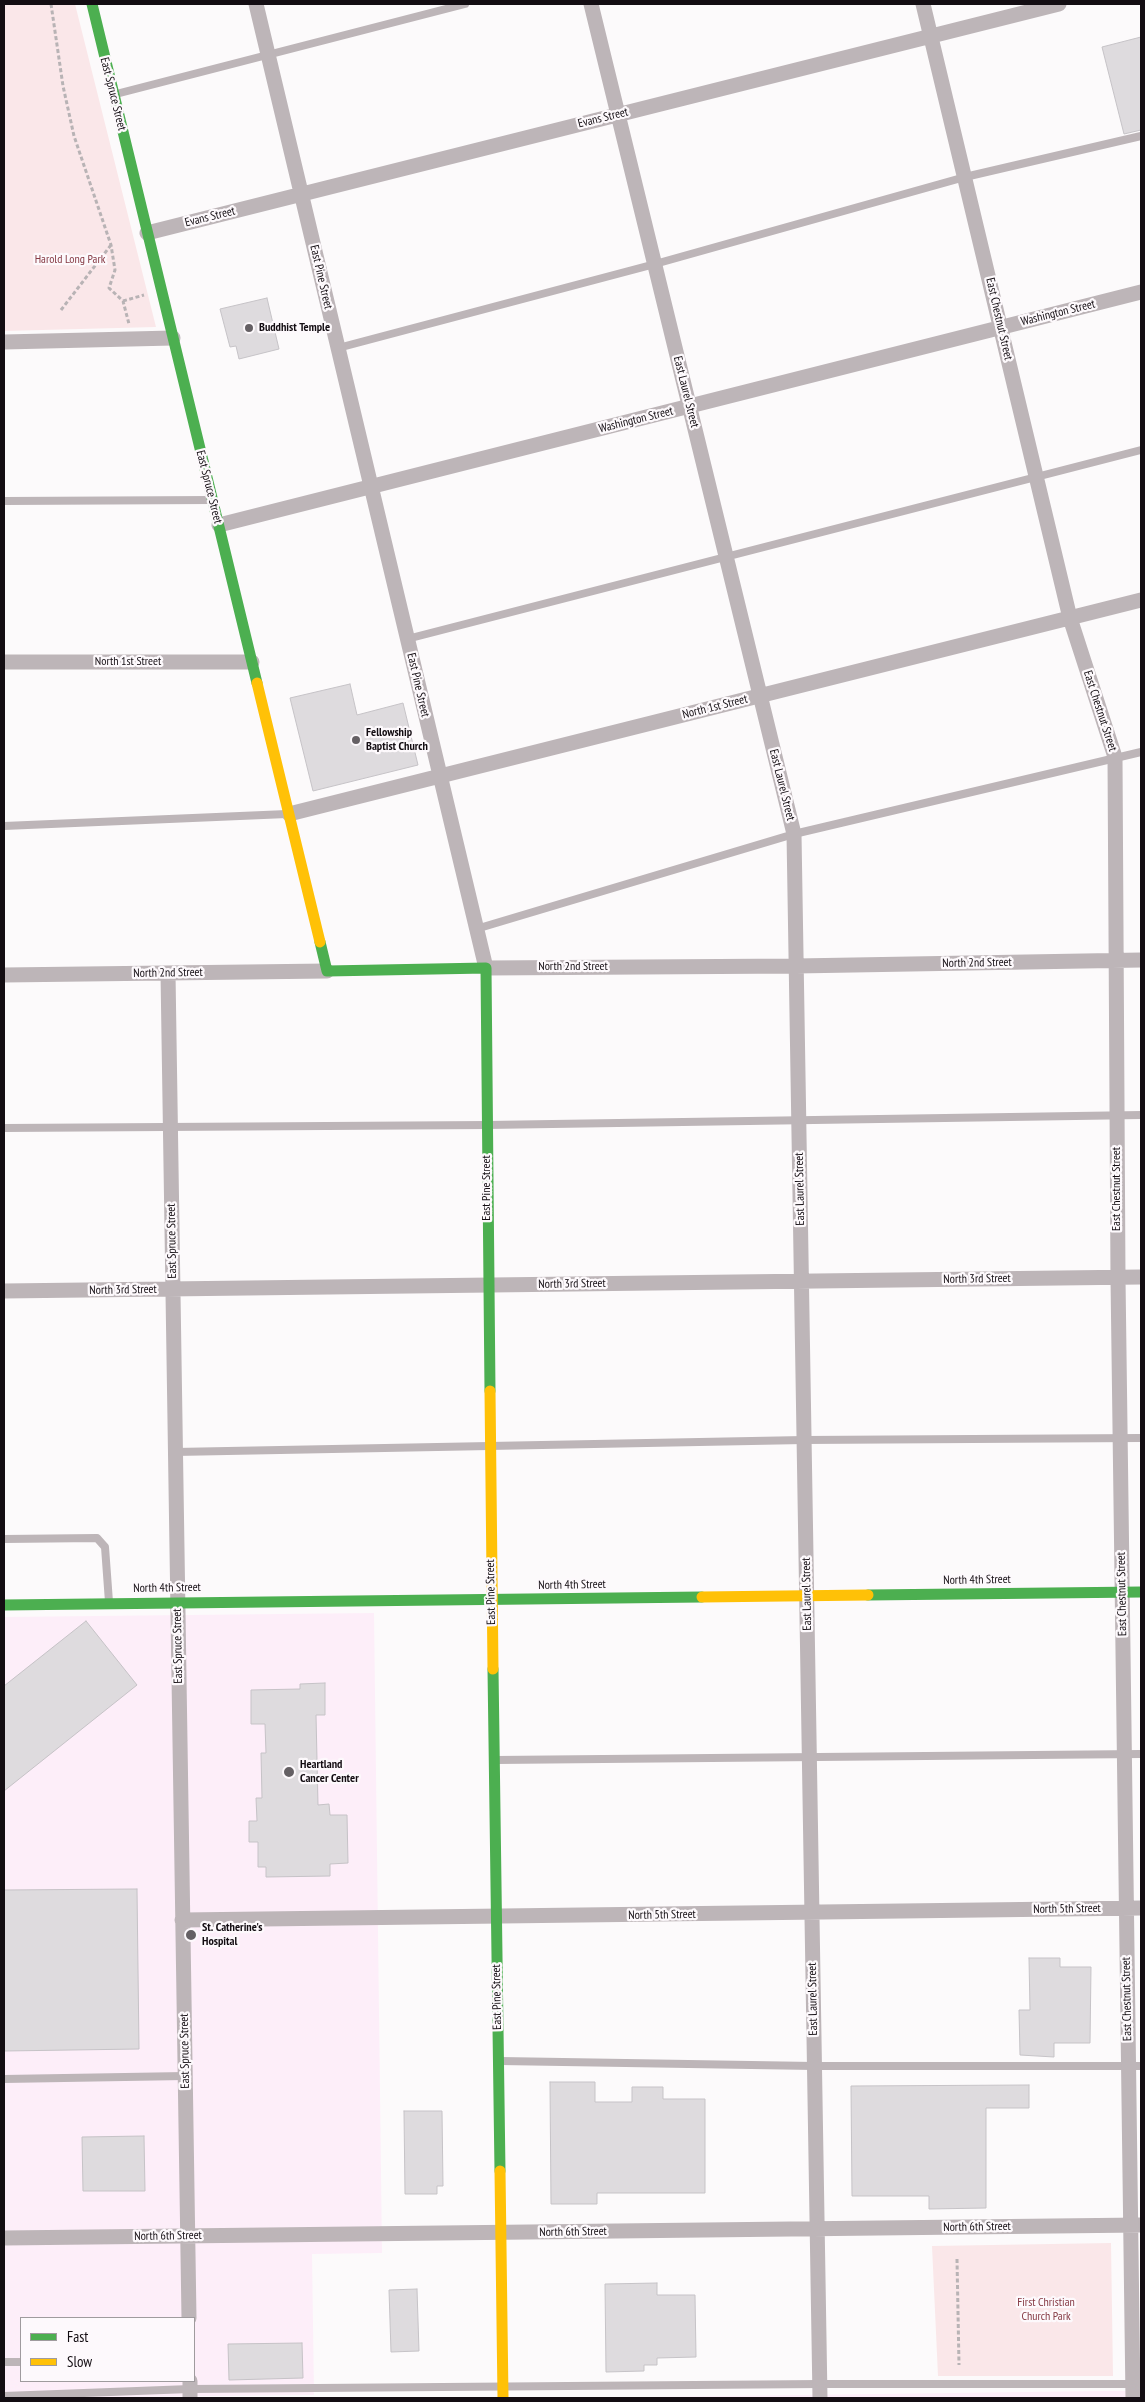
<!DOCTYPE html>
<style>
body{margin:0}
#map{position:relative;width:1145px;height:2402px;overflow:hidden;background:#fcfafb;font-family:"PT Sans Narrow",sans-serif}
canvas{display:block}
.frame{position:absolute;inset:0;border:5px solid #130d12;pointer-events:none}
.legend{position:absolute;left:20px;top:2317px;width:175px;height:65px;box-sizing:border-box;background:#fdf9fc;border:1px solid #9f9b9e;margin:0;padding:6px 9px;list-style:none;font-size:15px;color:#130d12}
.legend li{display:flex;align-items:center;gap:10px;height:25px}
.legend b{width:25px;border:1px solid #9f9b9e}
</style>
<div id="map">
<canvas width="1145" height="2402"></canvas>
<div class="frame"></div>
<ul class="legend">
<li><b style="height:6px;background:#4caf50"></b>Fast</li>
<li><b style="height:6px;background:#ffc107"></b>Slow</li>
</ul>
</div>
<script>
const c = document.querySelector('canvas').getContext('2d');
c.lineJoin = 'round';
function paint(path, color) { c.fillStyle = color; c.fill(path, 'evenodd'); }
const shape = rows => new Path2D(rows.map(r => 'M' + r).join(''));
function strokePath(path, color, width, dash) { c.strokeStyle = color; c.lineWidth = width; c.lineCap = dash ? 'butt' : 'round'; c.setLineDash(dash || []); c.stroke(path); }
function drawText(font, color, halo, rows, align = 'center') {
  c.font = font + ' "PT Sans Narrow",sans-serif'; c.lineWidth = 4.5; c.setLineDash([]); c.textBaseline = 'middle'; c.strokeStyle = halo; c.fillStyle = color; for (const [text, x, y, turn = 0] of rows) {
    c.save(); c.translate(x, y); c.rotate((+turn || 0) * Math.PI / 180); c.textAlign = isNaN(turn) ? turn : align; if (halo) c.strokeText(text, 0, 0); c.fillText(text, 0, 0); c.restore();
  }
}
paint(shape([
 [374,1613,382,2253,312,2254,314,2395,4,2398,4,1617],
 [21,2318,194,2318,194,2381,21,2381],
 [1105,2391,1141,2391,1141,2398,571,2398]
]), '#fdeef9');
paint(shape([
 [4,4,75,4,156,327,4,331],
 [1111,2243,1113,2376,938,2376,932,2246]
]), '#fae7e9');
const building = shape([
 [1141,37,1141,130,1124,134,1102,47,1141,37],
 [267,298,279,349,239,359,236,346,230,347,220,309,267,298],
 [350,684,357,715,403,703,418,765,313,791,290,698,350,684],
 [86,1621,137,1685,4,1791,4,1686,86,1621],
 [325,1683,325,1715,316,1715,318,1805,329,1804,330,1815,347,1815,348,1863,330,1864,330,1876,266,1877,266,1867,258,1867,258,1842,249,1842,249,1821,257,1821,256,1798,262,1798,261,1753,266,1753,265,1724,251,1724,251,1690,300,1689,300,1684,325,1683],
 [137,1889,139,2049,4,2051,4,1890,137,1889],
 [1029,1958,1060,1958,1060,1967,1091,1967,1090,2043,1054,2043,1054,2057,1020,2055,1019,2010,1030,2010,1029,1958],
 [550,2082,595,2082,595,2102,632,2102,632,2087,663,2087,663,2099,705,2099,705,2193,597,2193,597,2204,551,2204,550,2082],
 [1029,2085,1029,2108,986,2108,986,2208,929,2209,929,2196,852,2196,851,2086,1029,2085],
 [404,2111,442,2111,443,2186,437,2186,437,2194,405,2194,404,2111],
 [144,2136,145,2191,83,2191,82,2137,144,2136],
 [657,2283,657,2295,695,2295,696,2357,657,2358,657,2365,644,2365,644,2371,606,2372,605,2284,657,2283],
 [417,2289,419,2351,391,2352,389,2290,417,2289],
 [302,2343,303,2378,229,2380,228,2344,302,2343]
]);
paint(building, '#dedbde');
strokePath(building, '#c6c3c7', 1);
strokePath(shape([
 [51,4,63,86,74,136,111,245,115,270,109,288,123,301,129,324],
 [123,301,144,295],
 [61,310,111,245],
 [957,2259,959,2365]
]), '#b8b3b5', 3, [4, 2.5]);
strokePath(shape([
 [116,94,465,4],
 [338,348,655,264,965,177,1141,136],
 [4,501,212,500],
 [407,639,1141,450],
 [4,826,287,814],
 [476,929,794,834,1141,752],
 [4,1128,487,1125,1141,1115],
 [175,1452,804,1440,1141,1438],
 [4,1539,97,1538,105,1547,109,1602],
 [496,1760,1141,1754],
 [500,2061,814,2066,1141,2066],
 [4,2079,185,2076],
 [4,2362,21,2362],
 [4,2396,190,2389,820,2384,1141,2384]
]), '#bdb5b8', 8);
strokePath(shape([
 [256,4,486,968,796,966,1141,960],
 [591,4,794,834,820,2398],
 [923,4,1070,618,1115,757,1118,1278,1133,2398],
 [147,233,1059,4],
 [4,342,173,338],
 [219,525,1141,292],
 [4,662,252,662],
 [289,814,1141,600],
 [168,973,189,2318],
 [4,975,327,971],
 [4,1291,1141,1277],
 [182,1920,1141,1908],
 [4,2238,1141,2225],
 [190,2381,190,2398]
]), '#bdb5b8', 15);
strokePath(shape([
 [92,4,257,683],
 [320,942,327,971,486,968,490,1391],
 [868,1595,1141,1592],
 [4,1605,702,1597],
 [493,1669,500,2171]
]), '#4caf50', 11);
strokePath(shape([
 [257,683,320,942],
 [490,1391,493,1669],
 [702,1597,868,1595],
 [500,2171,503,2398]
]), '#ffc107', 11);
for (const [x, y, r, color] of [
 [249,328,5,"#656064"],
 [356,740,5,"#656064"],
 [289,1772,6,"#656064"],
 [191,1935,6,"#656064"]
]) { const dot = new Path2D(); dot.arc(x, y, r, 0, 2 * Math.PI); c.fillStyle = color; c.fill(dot); strokePath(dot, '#fdf9fc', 2); }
drawText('12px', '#130d12', '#fdf9fc', [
 ["East Spruce Street",113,94,76],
 ["Evans Street",603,118,-14],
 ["Evans Street",210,217,-14],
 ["East Pine Street",321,277,77],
 ["Washington Street",1058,313,-14],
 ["East Chestnut Street",999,319,77],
 ["East Laurel Street",686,392,76],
 ["Washington Street",636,420,-14],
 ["East Spruce Street",209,487,76],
 ["North 1st Street",128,662],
 ["East Pine Street",418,685,77],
 ["North 1st Street",715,707,-14],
 ["East Chestnut Street",1100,711,72],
 ["East Laurel Street",782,785,76],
 ["North 2nd Street",977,963,-1],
 ["North 2nd Street",573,967],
 ["North 2nd Street",168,973,-1],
 ["East Pine Street",487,1188,-90],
 ["East Laurel Street",800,1189,-91],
 ["East Chestnut Street",1117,1189,-90],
 ["East Spruce Street",172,1241,-91],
 ["North 3rd Street",977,1279,-1],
 ["North 3rd Street",572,1284,-1],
 ["North 3rd Street",123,1290,-1],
 ["North 4th Street",977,1580,-1],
 ["North 4th Street",572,1585,-1],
 ["North 4th Street",167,1588,-1],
 ["East Pine Street",491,1592,-91],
 ["East Laurel Street",807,1594,-91],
 ["East Chestnut Street",1122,1594,-91],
 ["East Spruce Street",178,1646,-91],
 ["North 5th Street",1067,1909,-1],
 ["North 5th Street",662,1915,-1],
 ["East Pine Street",497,1997,-91],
 ["East Laurel Street",813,1999,-91],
 ["East Chestnut Street",1127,1999,-91],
 ["East Spruce Street",185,2051,-91],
 ["North 6th Street",977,2227,-1],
 ["North 6th Street",573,2232,-1],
 ["North 6th Street",168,2236,-1]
]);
drawText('12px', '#863a44', '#fdf9fc', [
 ["Harold Long Park",70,260],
 ["First Christian",1046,2303],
 ["Church Park",1046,2317]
]);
drawText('bold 12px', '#130d12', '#fdf9fc', [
 ["Buddhist Temple",259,328],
 ["Fellowship",366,733],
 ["Baptist Church",366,747],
 ["Heartland",300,1765],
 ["Cancer Center",300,1779],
 ["St. Catherine's",202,1928],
 ["Hospital",202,1942]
], 'left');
</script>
